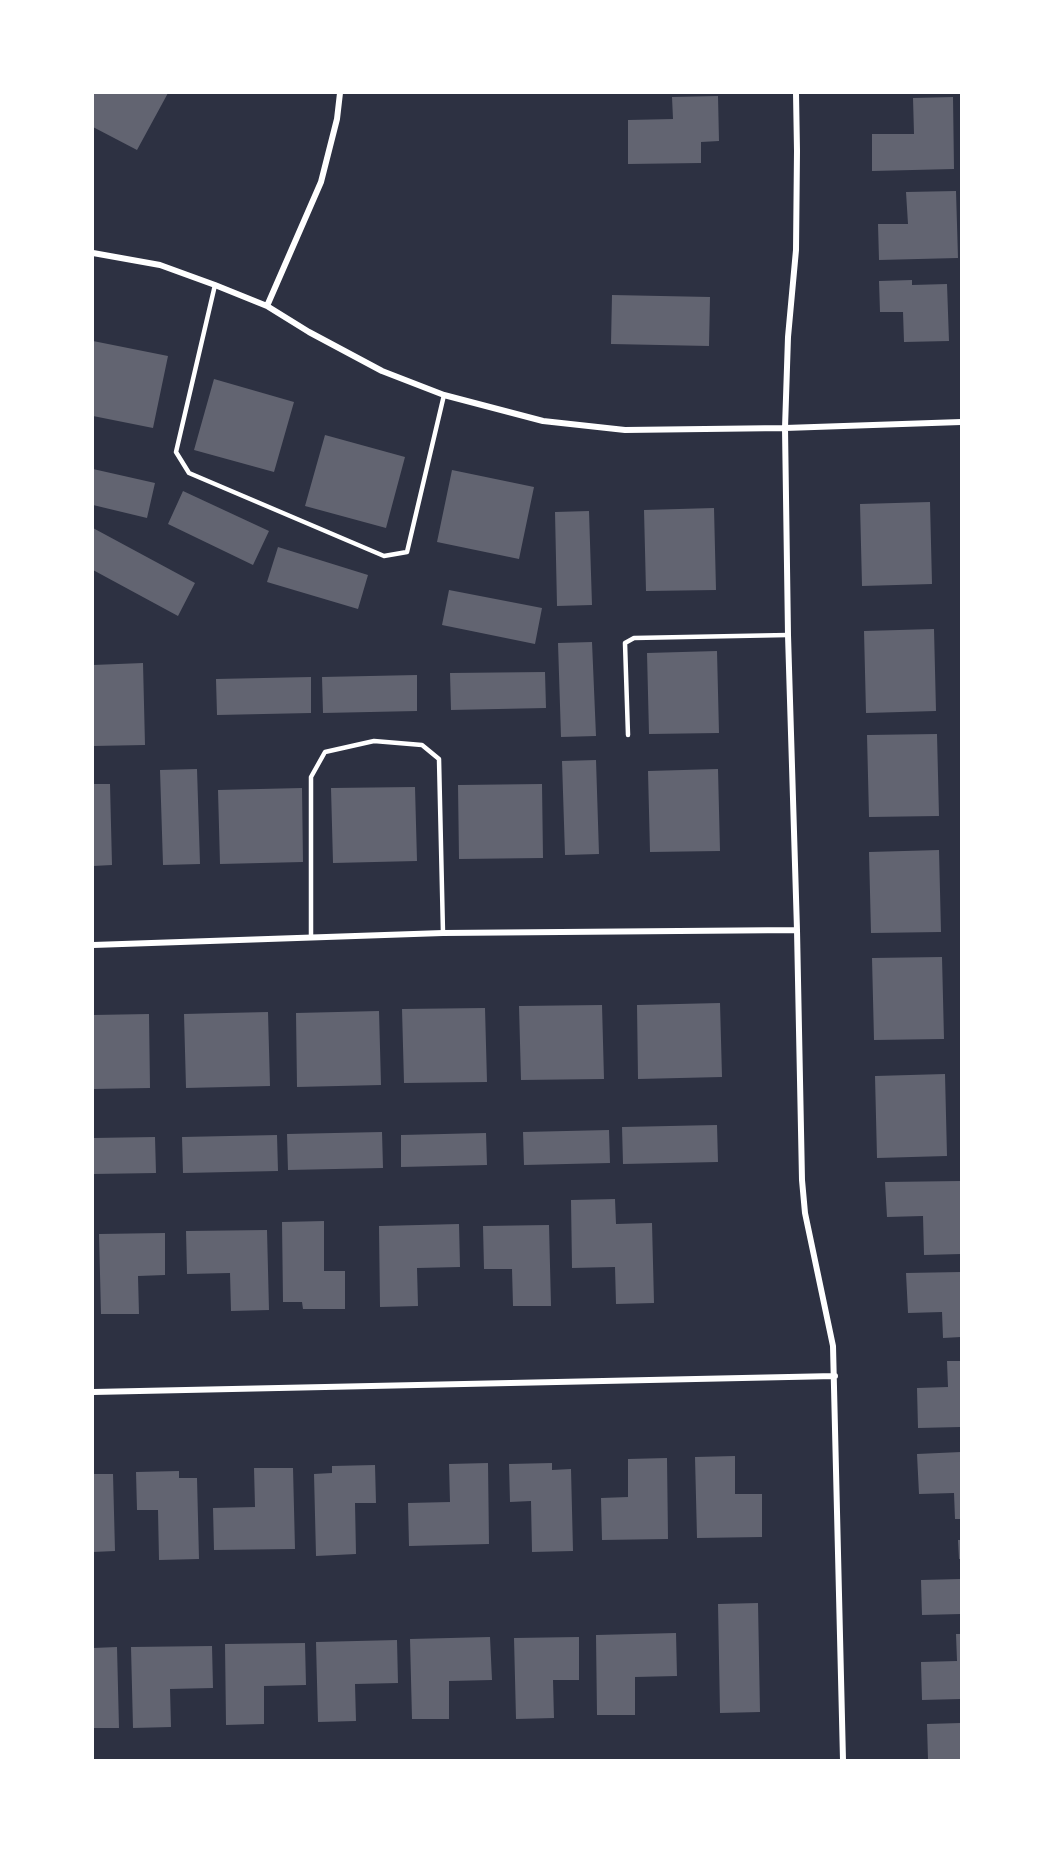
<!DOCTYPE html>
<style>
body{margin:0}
#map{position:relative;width:1054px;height:1853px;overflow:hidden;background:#2d3142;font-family:"Open Sans",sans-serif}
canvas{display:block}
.frame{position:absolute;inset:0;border:94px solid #fff;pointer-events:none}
</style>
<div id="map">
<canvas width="1054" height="1853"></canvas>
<div class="frame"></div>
</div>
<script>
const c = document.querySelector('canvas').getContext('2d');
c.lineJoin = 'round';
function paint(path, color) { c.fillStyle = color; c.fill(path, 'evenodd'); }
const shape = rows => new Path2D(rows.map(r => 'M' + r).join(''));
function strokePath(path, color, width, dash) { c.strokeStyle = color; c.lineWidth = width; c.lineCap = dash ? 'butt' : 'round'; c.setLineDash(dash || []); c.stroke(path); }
paint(shape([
 [93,93,168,93,137,150,93,127],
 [718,96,719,141,701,142,701,163,628,164,628,120,673,119,672,97],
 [953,97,954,169,872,171,872,134,914,134,913,98],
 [956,191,958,258,879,260,878,224,908,224,906,192],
 [912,280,912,285,947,284,949,341,904,342,903,312,880,312,879,281],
 [612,295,710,297,709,346,611,344],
 [93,341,168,356,153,428,93,416],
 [214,379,294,402,274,472,194,450],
 [325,435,405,457,386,528,305,506],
 [93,469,155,483,147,518,93,505],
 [452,470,534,487,519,559,437,542],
 [183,491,269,531,253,565,168,524],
 [930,502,932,584,862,586,860,504],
 [714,508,716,590,646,591,644,510],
 [589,511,592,605,557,606,555,512],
 [93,528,195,583,178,616,93,570],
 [278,547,368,575,358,609,267,582],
 [449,590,542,608,535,644,442,625],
 [934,629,936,711,866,713,864,631],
 [592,642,596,736,561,737,558,643],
 [717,651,719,733,649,734,647,653],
 [143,663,145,745,93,746,93,665],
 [545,672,546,708,451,710,450,673],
 [417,675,417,711,323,713,322,677],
 [311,677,311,713,217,715,216,679],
 [937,734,939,816,869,817,867,735],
 [596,760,599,854,565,855,562,761],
 [197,769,200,864,163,865,160,770],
 [718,769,720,851,650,852,648,771],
 [93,784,110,784,112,865,93,866],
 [542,784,543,858,459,859,458,785],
 [415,787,417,861,333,863,331,788],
 [302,788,303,862,220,864,218,790],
 [939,850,941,932,871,933,869,852],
 [942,957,944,1039,874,1040,872,958],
 [720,1003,722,1077,638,1079,637,1005],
 [602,1005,604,1079,521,1080,519,1006],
 [485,1008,487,1082,404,1083,402,1009],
 [379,1011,381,1085,297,1087,296,1013],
 [268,1012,270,1086,186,1088,184,1014],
 [149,1014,150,1088,93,1089,93,1015],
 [945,1074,947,1156,877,1158,875,1076],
 [717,1125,718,1162,623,1164,622,1127],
 [609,1130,610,1163,524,1165,523,1132],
 [382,1132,383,1168,288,1170,287,1134],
 [486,1133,487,1165,401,1167,401,1135],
 [277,1135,278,1171,183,1173,182,1137],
 [155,1137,156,1173,93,1174,93,1138],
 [961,1181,961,1254,924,1255,923,1216,887,1217,885,1182],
 [615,1199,616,1224,652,1223,654,1303,616,1304,615,1267,572,1268,571,1200],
 [324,1221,324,1271,345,1271,345,1309,303,1309,302,1302,283,1302,282,1222],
 [459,1224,460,1267,417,1268,418,1306,380,1307,379,1226],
 [549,1225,551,1306,513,1306,512,1269,484,1269,483,1226],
 [267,1230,269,1310,231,1311,230,1273,187,1274,186,1231],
 [165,1233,165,1275,138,1276,139,1314,101,1314,99,1234],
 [961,1272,961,1337,943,1338,942,1312,908,1313,906,1273],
 [947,1361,961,1361,961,1427,918,1428,917,1388,948,1387],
 [961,1452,961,1519,955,1519,954,1493,919,1494,917,1454],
 [735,1456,735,1494,762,1494,762,1537,697,1538,695,1457],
 [667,1458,668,1539,602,1540,601,1498,628,1497,628,1459],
 [488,1463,489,1544,409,1546,408,1503,450,1502,449,1464],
 [552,1463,552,1470,571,1469,573,1551,532,1552,531,1501,510,1502,509,1464],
 [375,1465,376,1503,355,1503,356,1554,316,1556,314,1474,332,1473,332,1466],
 [254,1468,293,1468,295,1549,214,1550,213,1508,255,1507],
 [179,1471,179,1478,197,1478,199,1559,159,1560,158,1510,137,1510,136,1472],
 [93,1474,113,1474,115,1551,93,1552],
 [958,1540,961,1540,961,1559,959,1559],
 [961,1579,961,1614,922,1615,921,1580],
 [758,1603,760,1712,720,1713,718,1604],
 [676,1633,677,1676,635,1677,635,1715,597,1715,596,1635],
 [956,1634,961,1634,961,1699,922,1700,921,1662,957,1661],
 [490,1637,492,1680,449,1681,449,1719,412,1719,410,1639],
 [579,1637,579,1680,553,1680,554,1718,516,1719,514,1638],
 [397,1640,398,1683,355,1684,356,1721,318,1722,316,1642],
 [305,1643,306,1685,264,1686,264,1724,226,1725,225,1644],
 [212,1646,213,1688,170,1689,171,1727,133,1728,131,1647],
 [117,1647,119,1728,93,1728,93,1648],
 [961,1723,961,1760,928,1760,927,1724]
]), '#626471');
strokePath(shape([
 [215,285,176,452,189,473,384,556,407,552,444,395],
 [628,735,625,643,634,638,788,635],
 [311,937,311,777,325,752,374,741,422,745,439,759,443,933]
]), '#fff', 4.5);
strokePath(shape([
 [796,93,797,151,796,250,788,337,785,428,788,635,797,930,802,1180,805,1213,833,1346,843,1760],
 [93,253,160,265,215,285,267,306,309,332,382,371,444,395,543,421,625,430,785,428,961,422],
 [267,306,321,182,337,119,340,93],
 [93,945,443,933,797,930],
 [93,1392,835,1376]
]), '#fff', 6);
</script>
